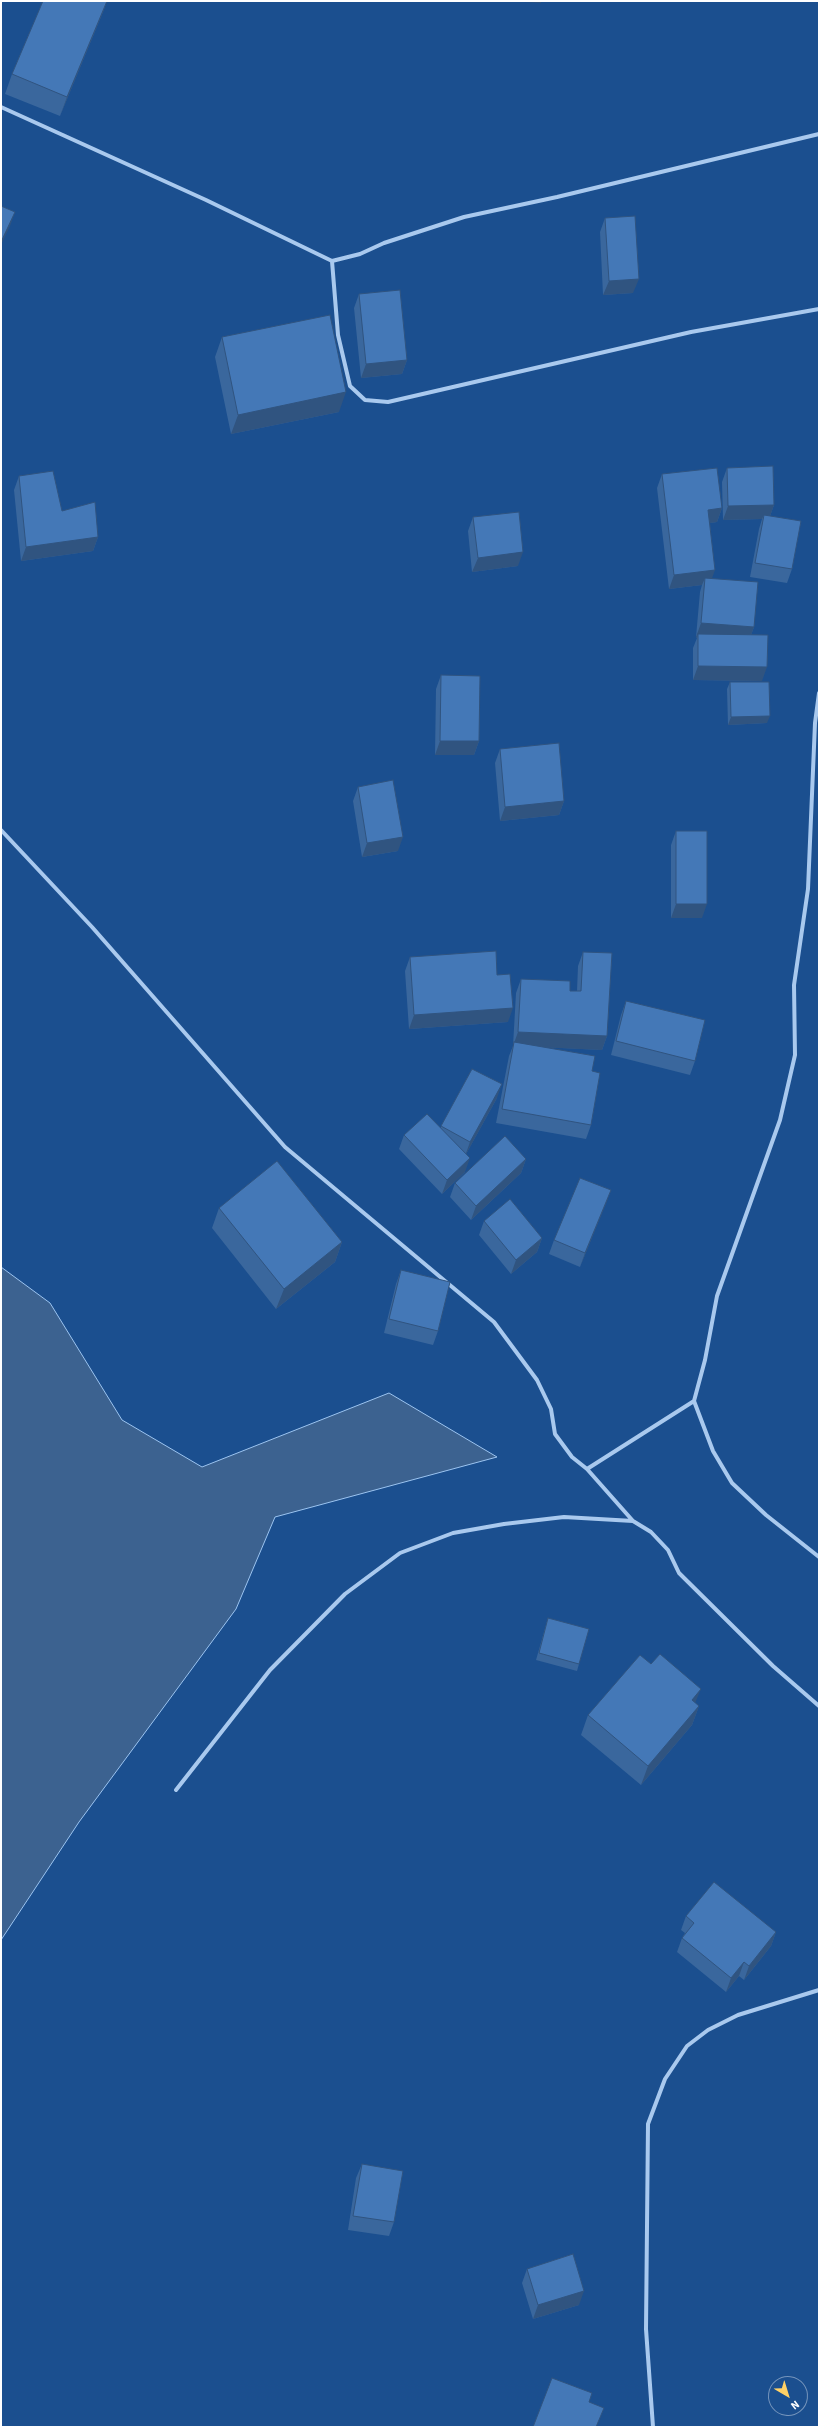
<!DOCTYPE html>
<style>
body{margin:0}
#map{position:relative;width:820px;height:2428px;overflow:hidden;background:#1b4f8f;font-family:"Source Sans 3",sans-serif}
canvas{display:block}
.frame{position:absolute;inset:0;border:2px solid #fff;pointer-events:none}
.north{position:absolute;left:768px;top:2376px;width:40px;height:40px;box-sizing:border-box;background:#1b4f8f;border:1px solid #7695bc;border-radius:50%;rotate:142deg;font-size:11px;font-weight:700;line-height:16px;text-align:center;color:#fff}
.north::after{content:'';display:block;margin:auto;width:14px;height:18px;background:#ffd166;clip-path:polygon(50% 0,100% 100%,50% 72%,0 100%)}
</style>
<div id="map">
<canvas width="820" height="2428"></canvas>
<div class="frame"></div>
<div class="north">N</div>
</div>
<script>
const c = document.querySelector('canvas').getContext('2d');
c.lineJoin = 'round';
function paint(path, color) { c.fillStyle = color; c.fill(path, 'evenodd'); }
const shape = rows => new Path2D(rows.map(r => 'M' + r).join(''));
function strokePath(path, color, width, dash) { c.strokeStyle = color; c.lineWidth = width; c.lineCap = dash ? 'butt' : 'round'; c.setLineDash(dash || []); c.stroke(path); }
const water = shape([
 [1,1267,50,1303,122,1420,202,1467,389,1393,497,1457,275,1517,236,1609,79,1822,1,1940,1,1267]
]);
paint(water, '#3c6290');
strokePath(water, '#9cc4f0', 1);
strokePath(shape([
 [1,107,206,200,332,261],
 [819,134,557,197,464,217,384,243,360,254,332,261,338,335,350,386,365,400,388,402,691,332,819,309],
 [819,693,815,723,808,889,794,985,795,1055,780,1120,717,1296,705,1360,694,1401,713,1451,732,1483,766,1515,819,1557],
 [1,830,92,927,285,1147,494,1322,537,1380,551,1409,555,1434,572,1457,587,1469,633,1521,651,1532,668,1550,679,1573,773,1666,819,1706],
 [587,1469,694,1401],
 [176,1790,270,1670,345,1594,400,1553,453,1533,504,1524,564,1517,633,1521],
 [653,2427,646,2329,648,2124,665,2079,687,2046,708,2030,738,2015,819,1990]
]), '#a9c9ee', 4);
paint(shape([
 [43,1,107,1,103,12,60,116,5,94,12,74],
 [605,218,633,293,603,295,600,232],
 [359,294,407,360,402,374,361,378,354,308],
 [222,337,339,412,231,434,215,357],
 [727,468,774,505,770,516,792,569,787,583,750,577,759,529,762,519,723,520,722,482],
 [662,474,722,508,717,522,710,523,712,578,754,627,751,635,762,681,693,680,693,648,697,638,696,637,700,592,702,585,669,589,657,488],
 [19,476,62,511,98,537,93,551,21,561,14,490],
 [473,517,518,566,472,572,468,531],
 [441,675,479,741,474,755,435,755,436,689],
 [730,682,767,723,728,725,727,689],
 [500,749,564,801,559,815,500,821,495,763],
 [358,787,398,851,362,857,353,801],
 [676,831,702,918,671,918,671,845],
 [583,952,607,1036,602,1050,542,1047,592,1071,591,1125,586,1139,496,1123,509,1056,513,1046,516,993,521,979,570,991,577,991,578,966],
 [410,957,497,975,508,1022,409,1029,405,971],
 [626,1001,695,1061,690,1075,611,1055,621,1015],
 [497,1098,466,1154,465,1172,442,1194,399,1149,404,1135,441,1128,441,1126],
 [526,1159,521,1173,471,1220,450,1197,455,1183],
 [611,1190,580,1267,549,1254,554,1240],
 [219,1208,342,1242,335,1262,276,1309,212,1228],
 [484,1221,542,1238,537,1252,511,1274,479,1235],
 [401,1270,438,1331,433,1345,384,1333,396,1284],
 [548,1618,579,1664,577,1671,536,1660],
 [695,1703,699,1706,692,1725,641,1785,581,1735,588,1715],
 [686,1916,776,1932,771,1946,744,1980,739,1976,726,1992,677,1952,682,1938,685,1933,681,1930],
 [362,2164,394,2222,389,2236,348,2230,356,2178],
 [527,2269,579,2305,533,2319,522,2283]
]), '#3a679d');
paint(shape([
 [107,1,103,12,60,116,67,97],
 [510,1,541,1,541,3],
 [15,212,10,226,1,245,1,242],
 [639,279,633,293,603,295,609,281],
 [407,360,402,374,361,378,366,364],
 [346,392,339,412,231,434,238,415],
 [774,505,769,519,764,515,762,519,723,520,728,506],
 [722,508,717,522,703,524,708,510],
 [98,537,93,551,21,561,26,547],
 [523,552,518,566,472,572,478,558],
 [715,570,710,584,705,578,702,585,669,589,674,575],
 [701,623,754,627,749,641,698,634,697,638,696,637],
 [698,666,767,667,762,681,693,680],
 [770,716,767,723,728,725,731,717],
 [440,741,479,741,474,755,435,755],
 [564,801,559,815,500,821,505,807],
 [403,837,398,851,362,857,367,843],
 [676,904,707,904,702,918,671,918],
 [513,1008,508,1022,409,1029,414,1015],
 [518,1032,607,1036,602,1050,514,1046,514,1042,513,1046],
 [502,1084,497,1098,465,1156,470,1142],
 [470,1158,465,1172,442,1194,447,1180],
 [526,1159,521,1173,471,1220,476,1206],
 [611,1190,606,1204,580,1267,585,1253],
 [542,1238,537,1252,511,1274,516,1260],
 [342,1242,335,1262,276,1309,284,1289],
 [701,1689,693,1708,692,1700],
 [699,1706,692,1725,641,1785,648,1766],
 [776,1932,771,1946,744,1980,749,1966],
 [744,1962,739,1976,726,1992,731,1978],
 [584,2291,579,2305,533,2319,538,2305]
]), '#305480');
const building = shape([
 [43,1,107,1,67,97,12,74,43,1],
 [1,206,15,212,1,242,1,206],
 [635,216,639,279,609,281,605,218,635,216],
 [400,290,407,360,366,364,359,294,400,290],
 [330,315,346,392,238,415,222,337,330,315],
 [773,466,774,505,728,506,727,468,773,466],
 [717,468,722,508,708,510,715,570,674,575,662,474,717,468],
 [53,471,62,511,95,502,98,537,26,547,19,476,53,471],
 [519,512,523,552,478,558,473,517,519,512],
 [764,515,801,521,792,569,755,563,764,515],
 [705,578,758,582,754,627,701,623,705,578],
 [698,634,768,635,767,667,698,666,698,634],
 [441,675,480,676,479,741,440,741,441,675],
 [730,682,769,682,770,716,731,717,730,682],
 [559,743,564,801,505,807,500,749,559,743],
 [393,780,403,837,367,843,358,787,393,780],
 [676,831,707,831,707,904,676,904,676,831],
 [496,951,497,975,510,974,513,1008,414,1015,410,957,496,951],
 [583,952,612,953,607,1036,518,1032,521,979,570,981,570,991,581,991,583,952],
 [626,1001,705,1020,695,1061,616,1041,626,1001],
 [514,1042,595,1056,592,1071,600,1073,591,1125,502,1109,514,1042],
 [472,1069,502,1084,470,1142,441,1126,472,1069],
 [427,1114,470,1158,447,1180,404,1135,427,1114],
 [505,1136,526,1159,476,1206,455,1183,505,1136],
 [277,1161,342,1242,284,1289,219,1208,277,1161],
 [580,1178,611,1190,585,1253,554,1240,580,1178],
 [510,1199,542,1238,516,1260,484,1221,510,1199],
 [401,1270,450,1282,438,1331,389,1319,401,1270],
 [548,1618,589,1629,579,1664,539,1653,548,1618],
 [660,1654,701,1689,692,1700,699,1706,648,1766,588,1715,640,1655,651,1664,660,1654],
 [714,1882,776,1932,749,1966,744,1962,731,1978,682,1938,694,1923,686,1916,714,1882],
 [362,2164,403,2171,394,2222,353,2216,362,2164],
 [573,2254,584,2291,538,2305,527,2269,573,2254],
 [552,2378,592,2393,589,2402,604,2408,596,2427,533,2427,552,2378]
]);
paint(building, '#4478b7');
strokePath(building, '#305480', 1);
</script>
